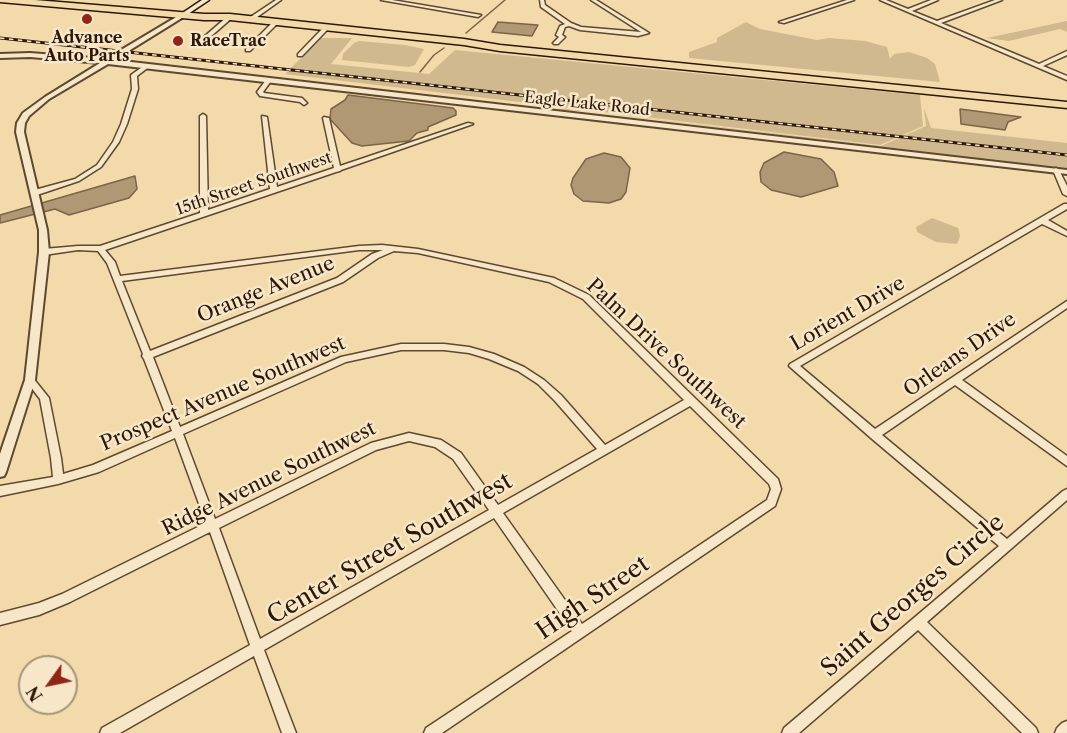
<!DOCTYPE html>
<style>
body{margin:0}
#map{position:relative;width:1067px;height:733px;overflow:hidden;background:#f2daaa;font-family:"Libre Caslon Text",serif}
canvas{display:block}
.north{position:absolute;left:18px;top:655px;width:60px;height:60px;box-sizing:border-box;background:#f7e7c8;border:2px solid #a6947b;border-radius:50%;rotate:237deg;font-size:16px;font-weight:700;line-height:24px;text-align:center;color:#2c1708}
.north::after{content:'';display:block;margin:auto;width:21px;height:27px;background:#8f2418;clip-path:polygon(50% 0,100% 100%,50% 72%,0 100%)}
</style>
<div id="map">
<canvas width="1067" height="733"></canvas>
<div class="north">N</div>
</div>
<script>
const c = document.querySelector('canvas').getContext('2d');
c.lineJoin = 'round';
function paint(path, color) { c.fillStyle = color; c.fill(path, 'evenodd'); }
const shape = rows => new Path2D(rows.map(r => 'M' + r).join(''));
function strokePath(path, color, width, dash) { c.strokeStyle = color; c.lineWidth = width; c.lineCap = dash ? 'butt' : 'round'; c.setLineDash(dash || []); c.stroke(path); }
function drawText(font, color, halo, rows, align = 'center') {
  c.font = font + ' "Libre Caslon Text",serif'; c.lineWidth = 5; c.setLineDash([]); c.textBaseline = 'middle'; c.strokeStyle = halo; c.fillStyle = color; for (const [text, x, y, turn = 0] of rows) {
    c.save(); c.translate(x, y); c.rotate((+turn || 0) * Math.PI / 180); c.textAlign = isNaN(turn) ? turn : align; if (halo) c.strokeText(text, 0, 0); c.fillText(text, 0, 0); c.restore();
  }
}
paint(shape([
 [1067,21,1067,32,1060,29,1009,41,987,38],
 [746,22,760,29,817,40,829,38,865,41,887,47,890,59,894,54,909,52,927,58,935,64,940,82,689,58,689,52,717,42,717,38],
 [321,38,352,38,331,64,429,74,455,50,920,95,923,126,880,145,285,74],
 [359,41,405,45,424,49,415,65,409,67,342,60,343,54,354,43],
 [559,108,881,146,926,126,924,108,931,128,1067,143,1067,170,585,111,559,110],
 [932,218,958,228,960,236,957,244,936,242,917,232,916,227]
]), '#d0b98e');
const water = shape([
 [498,22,538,25,532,36,492,32,498,22],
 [348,95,453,108,456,111,456,115,428,127,428,130,417,133,409,141,362,146,352,143,330,119,331,109,345,100,348,95],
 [960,109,1021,117,1008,122,1005,130,961,124,960,109],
 [784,152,821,159,834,172,838,186,801,197,771,190,761,182,760,172,764,163,784,152],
 [604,153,621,157,630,168,626,192,621,199,609,203,583,201,574,194,571,185,573,178,586,159,604,153],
 [135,176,137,189,129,198,69,215,55,209,0,223,0,215,135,176]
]);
paint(water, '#af9873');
strokePath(water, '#7b6448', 1.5);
strokePath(shape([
 [466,33,505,0],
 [420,72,434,55,444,48]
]), '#7b6448', 1.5);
const minor = shape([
 [276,0,281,0,253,20,249,20,249,18,276,0],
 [381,0,392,0,481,15,478,17,381,0],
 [540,0,544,0,545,5,571,23,581,27,641,32,591,0,596,0,649,33,638,36,580,30,569,26,565,27,562,35,565,37,558,44,554,44,553,43,559,37,556,35,560,26,565,24,541,7,540,0],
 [847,0,854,0,784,23,779,22,847,0],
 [880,0,886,0,908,9,931,0,938,0,912,11,937,21,995,0,1002,0,941,23,1039,64,1067,51,1067,55,1043,66,1067,76,1067,80,880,0],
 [228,16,233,17,201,45,197,45,197,43,228,16],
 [274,21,279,22,250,51,246,51,246,49,274,21],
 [324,27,329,28,302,56,298,56,298,54,324,27],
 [145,65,150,66,137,76,138,89,127,124,119,142,101,167,79,181,37,195,31,195,31,191,75,179,97,165,113,142,121,124,132,89,131,75,145,65],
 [268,79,271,81,263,92,264,93,302,98,307,103,304,105,300,102,260,96,257,92,266,80,268,79],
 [203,114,206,116,208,210,270,189,262,116,267,117,277,187,334,168,323,118,324,117,329,118,340,166,468,123,473,124,341,170,340,171,336,172,105,250,115,262,120,276,359,246,382,245,418,249,554,278,589,295,778,479,781,489,775,506,442,733,424,733,426,728,572,631,494,518,264,650,296,733,282,733,254,656,120,733,100,733,102,728,250,645,210,532,70,602,39,615,0,625,0,613,39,603,62,594,206,523,175,438,99,472,58,484,0,496,0,486,53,477,51,458,40,399,27,382,25,380,27,378,33,378,49,398,61,458,63,474,93,465,172,431,144,359,142,356,143,354,107,263,98,251,78,250,44,255,40,252,44,249,78,246,100,246,200,213,200,116,203,114],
 [359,250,383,250,372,254,337,278,150,351,122,281,359,250],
 [394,251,418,253,549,282,583,299,684,400,605,445,561,395,544,380,524,367,494,354,469,347,444,344,401,344,341,357,180,427,153,357,343,282,378,258,394,251],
 [401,350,444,350,469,353,489,359,518,371,538,384,555,401,597,449,498,505,461,453,441,440,409,433,371,443,215,519,183,434,346,362,401,350],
 [690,406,769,484,771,489,767,500,582,624,503,513,690,406],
 [409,441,435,447,453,459,489,510,260,639,219,528,376,450,409,441],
 [1056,168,1059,170,1067,186,1067,196,1063,194,1053,170,1056,168],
 [1064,204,1067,204,1067,209,1048,220,1067,231,1067,236,1042,224,800,366,875,429,1067,301,1067,308,962,380,1067,456,1067,466,955,385,882,435,1007,539,1063,491,1067,489,1067,500,927,622,1036,728,1038,733,1022,733,918,630,799,733,782,733,784,728,999,546,871,438,789,366,790,364,1064,204],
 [1067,721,1067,733,1055,733,1057,728,1062,723,1067,721]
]);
const tertiary = shape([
 [183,13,185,14,185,16,114,60,1067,170,1067,174,108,64,49,99,29,116,25,123,24,132,47,230,49,252,35,380,6,472,4,476,0,477,0,454,25,380,39,252,39,230,16,132,17,123,23,113,45,97,100,63,30,57,0,58,0,54,30,53,106,59,183,13]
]);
const secondary = shape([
 [202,0,209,0,185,16,181,16,181,14,202,0]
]);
const trunk = shape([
 [0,0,35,0,204,14,230,14,464,39,500,45,1067,102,1067,108,500,51,464,45,230,20,204,20,0,2,0,0]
]);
strokePath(minor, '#5e4830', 3);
strokePath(tertiary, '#5e4830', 4);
strokePath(secondary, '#2c1708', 3);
strokePath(trunk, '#2c1708', 3);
paint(minor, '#f7e7c8');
paint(tertiary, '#f7e7c8');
paint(secondary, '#f7e7c8');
paint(trunk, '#f2daaa');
const rail = shape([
 [0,38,1067,155]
]);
strokePath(rail, '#2c1708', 3);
strokePath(rail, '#f7e7c8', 1.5, [4.5]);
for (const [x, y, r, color] of [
 [87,19,6,"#8f2418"],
 [178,41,6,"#8f2418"]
]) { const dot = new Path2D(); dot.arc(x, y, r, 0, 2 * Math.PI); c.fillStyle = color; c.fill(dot); strokePath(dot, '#f7e7c8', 2); }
drawText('bold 16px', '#2c1708', '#f7e7c8', [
 ["Advance",87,38],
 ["Auto Parts",87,56],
 ["RaceTrac",190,41,"left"]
]);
drawText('16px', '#2c1708', '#f7e7c8', [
 ["Eagle Lake Road",587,104,6],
 ["15th Street Southwest",254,184,-19]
]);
drawText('20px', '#2c1708', '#f7e7c8', [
 ["Orange Avenue",266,290,-22],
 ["Lorient Drive",848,314,-30],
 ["Palm Drive Southwest",666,354,43],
 ["Orleans Drive",960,355,-35],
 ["Prospect Avenue Southwest",223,394,-23],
 ["Ridge Avenue Southwest",269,479,-26]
]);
drawText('24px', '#2c1708', '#f7e7c8', [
 ["Center Street Southwest",390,549,-30],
 ["Saint Georges Circle",913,596,-41],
 ["High Street",593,598,-34]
]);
</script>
